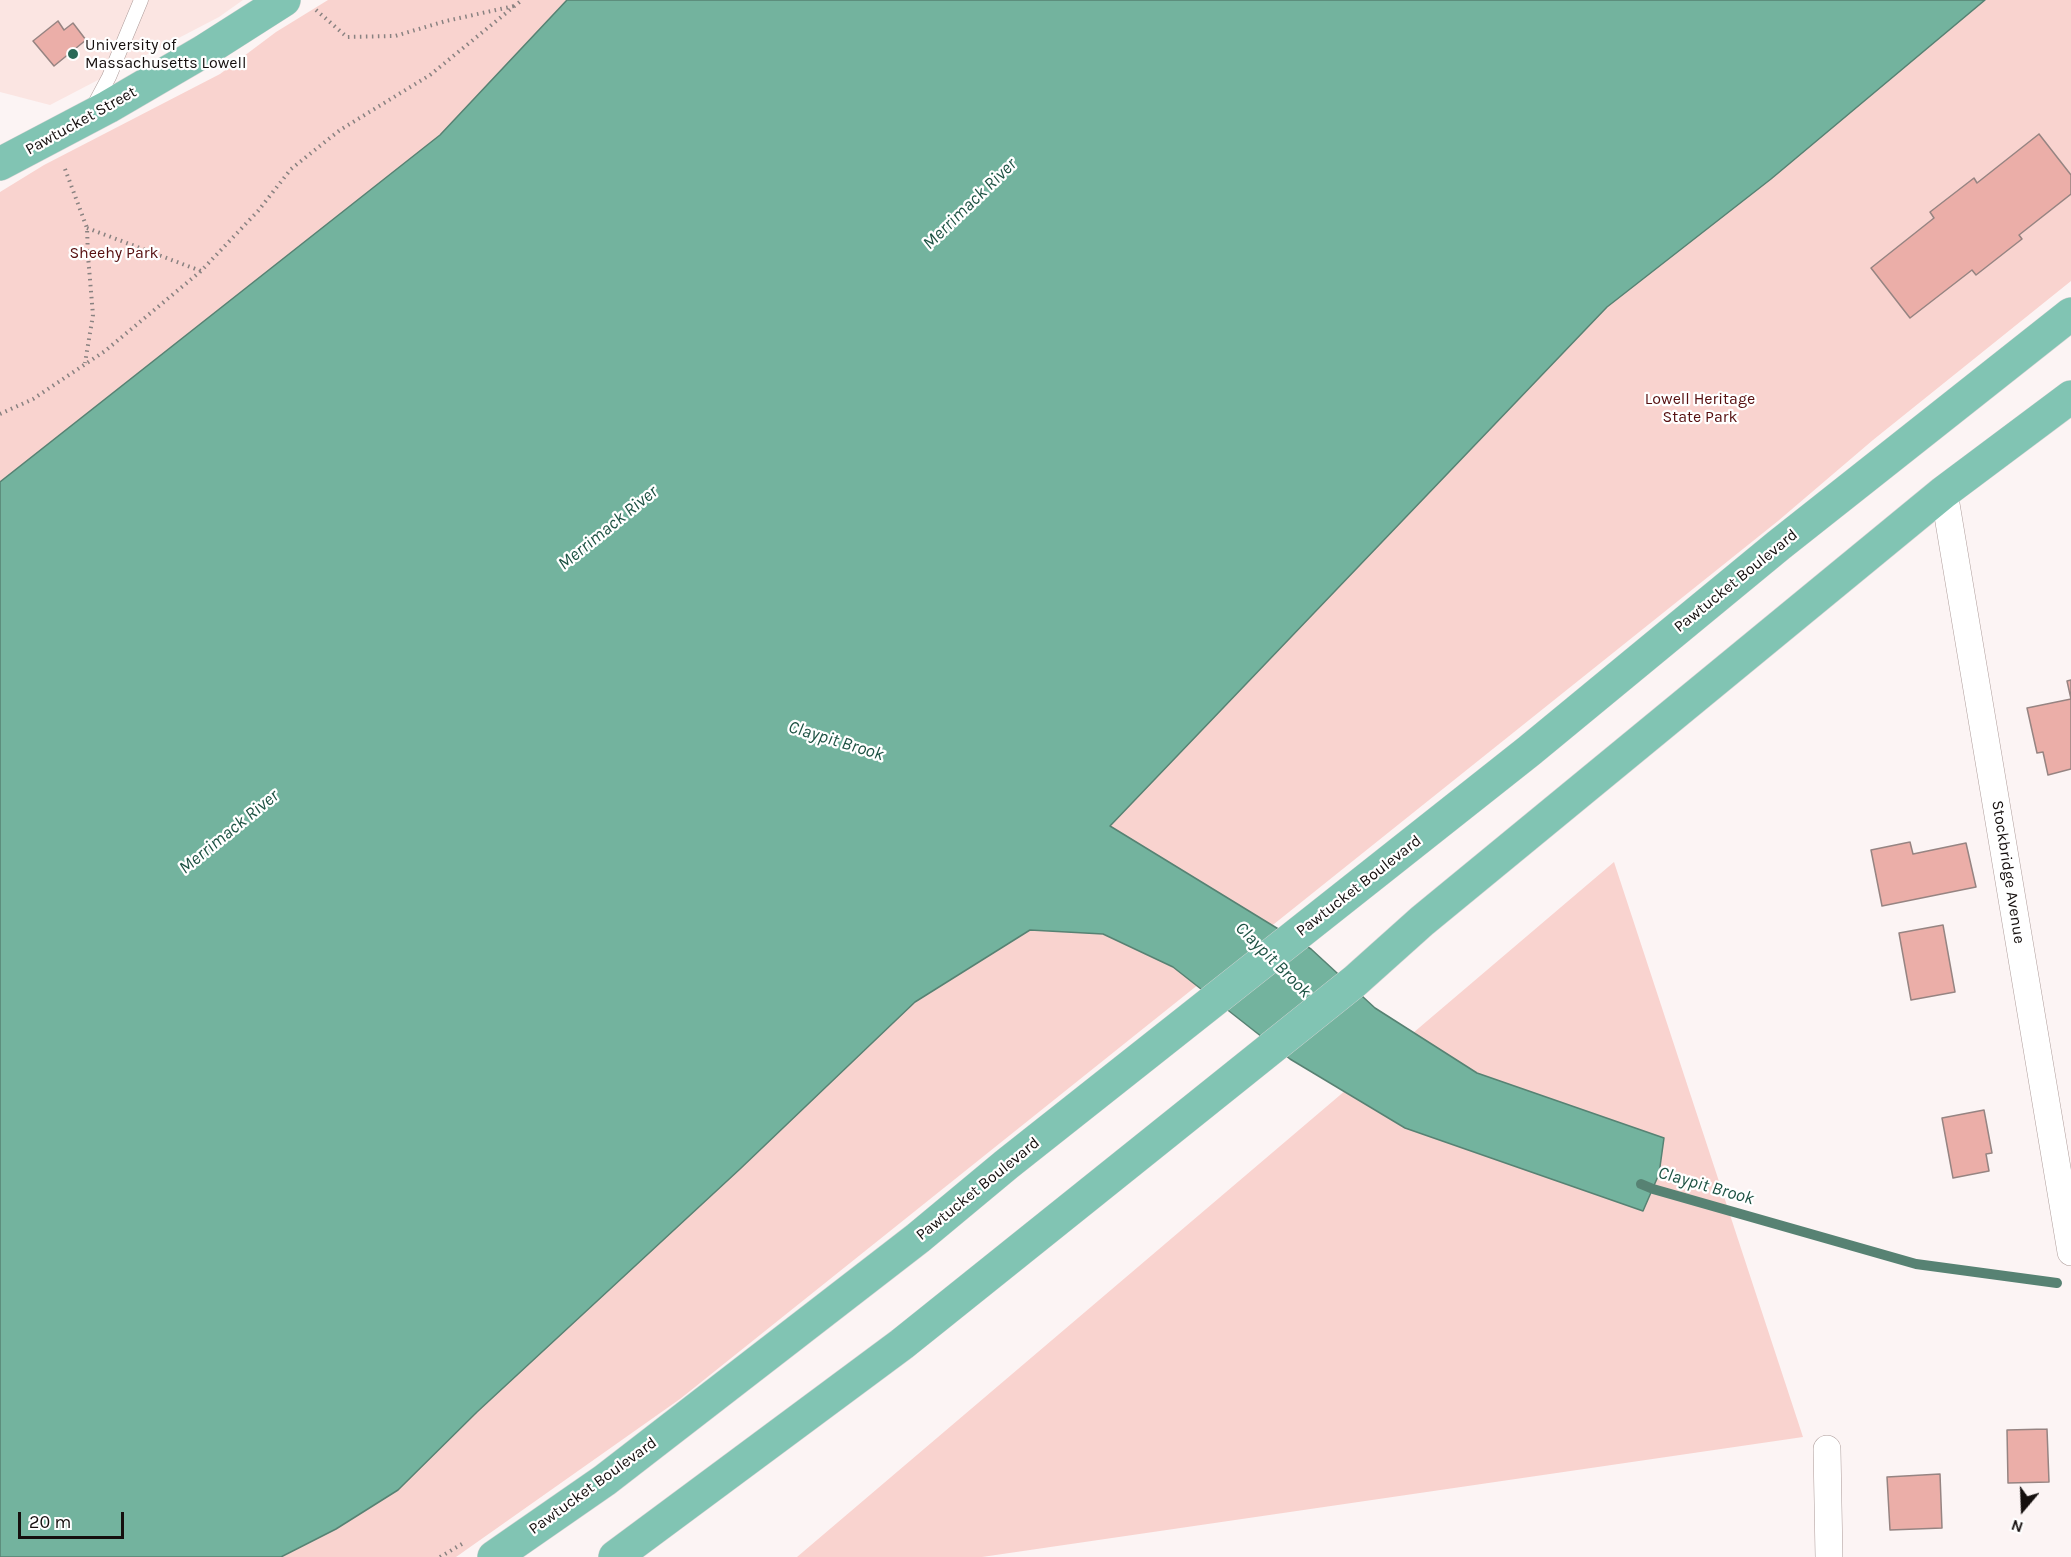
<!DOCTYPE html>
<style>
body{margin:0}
#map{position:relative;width:2071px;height:1557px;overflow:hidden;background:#fcf4f4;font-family:Karla,sans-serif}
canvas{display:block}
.north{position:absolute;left:1993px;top:1479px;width:60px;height:60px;-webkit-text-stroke:4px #fff;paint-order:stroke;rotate:199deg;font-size:16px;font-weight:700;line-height:24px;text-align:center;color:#150f0e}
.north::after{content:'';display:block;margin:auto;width:21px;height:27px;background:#150f0e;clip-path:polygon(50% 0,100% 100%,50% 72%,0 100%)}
.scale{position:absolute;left:18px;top:1512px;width:106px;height:27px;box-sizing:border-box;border:3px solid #150f0e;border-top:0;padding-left:8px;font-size:18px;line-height:21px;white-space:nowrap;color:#150f0e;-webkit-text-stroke:4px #fff;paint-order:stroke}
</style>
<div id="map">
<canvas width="2071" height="1557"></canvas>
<div class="north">N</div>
<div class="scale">20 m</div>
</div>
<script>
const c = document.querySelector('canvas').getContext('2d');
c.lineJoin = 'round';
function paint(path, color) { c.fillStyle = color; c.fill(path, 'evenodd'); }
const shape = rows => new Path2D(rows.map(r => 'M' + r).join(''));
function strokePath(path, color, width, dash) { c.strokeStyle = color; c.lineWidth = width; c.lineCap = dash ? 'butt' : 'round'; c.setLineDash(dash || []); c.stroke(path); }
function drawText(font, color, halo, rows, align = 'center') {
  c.font = font + ' Karla,sans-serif'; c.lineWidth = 4.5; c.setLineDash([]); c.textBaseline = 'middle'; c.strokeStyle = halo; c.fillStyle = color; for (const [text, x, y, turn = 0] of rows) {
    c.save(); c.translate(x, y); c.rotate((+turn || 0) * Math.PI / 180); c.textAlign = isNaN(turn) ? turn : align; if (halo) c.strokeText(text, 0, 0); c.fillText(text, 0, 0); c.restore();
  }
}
paint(shape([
 [0,0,243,0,219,17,50,105,0,92]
]), '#fbe5e2');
paint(shape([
 [328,0,567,0,440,135,0,482,0,192,44,165,220,74,276,32],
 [1985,0,2071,0,2071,281,1873,440,1778,521,680,1399,456,1557,281,1557,398,1490,477,1412,915,1002,1030,930,1110,826,1385,530,1607,307,1771,179],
 [1614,862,1803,1437,982,1557,797,1557]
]), '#f9d3cf');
const water = shape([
 [567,0,1985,0,1771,179,1607,307,1110,826,1311,949,1375,1008,1477,1073,1664,1138,1659,1174,1643,1211,1405,1128,1290,1059,1173,967,1103,934,1030,930,915,1002,740,1169,477,1412,398,1490,336,1529,281,1557,0,1557,0,482,440,135,567,0]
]);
paint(water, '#73b39e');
strokePath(water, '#578273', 1.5);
strokePath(shape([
 [1641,1184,1653,1189,1916,1264,2057,1283]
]), '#578273', 10);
const building = shape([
 [58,21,64,30,73,23,86,40,54,66,33,41,58,21],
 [2039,134,2071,175,2071,194,2019,235,2022,239,1976,275,1972,270,1910,318,1871,268,1934,218,1930,212,1974,178,1977,183,2039,134],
 [2071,680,2071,769,2048,775,2043,752,2037,753,2027,708,2071,699,2067,681,2071,680],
 [1910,842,1913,854,1966,843,1976,887,1882,906,1871,850,1910,842],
 [1943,925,1955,992,1911,1000,1899,933,1943,925],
 [1984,1110,1992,1153,1986,1154,1989,1171,1953,1178,1942,1118,1984,1110],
 [2047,1429,2049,1482,2008,1483,2007,1430,2047,1429],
 [1940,1474,1942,1528,1890,1530,1887,1477,1940,1474]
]);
paint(building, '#ebaea8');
strokePath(building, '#968482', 1.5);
const lane = shape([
 [93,107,109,77,141,0]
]);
const street = shape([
 [1944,492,2071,1252],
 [1827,1449,1829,1557]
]);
const primary = shape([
 [0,164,108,107,204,51,284,0],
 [494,1557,605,1480,918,1238,1007,1164,1529,751,1779,545,2071,314],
 [615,1557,902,1344,1355,981,1422,921,1944,492,2071,397]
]);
strokePath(lane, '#ad9b99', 15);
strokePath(street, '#ad9b99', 28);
strokePath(primary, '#d5d4d4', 34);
strokePath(shape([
 [316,10,347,37,395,36,446,21,514,6],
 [65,169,87,228,88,256,93,315,85,363],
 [87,228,201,271],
 [0,414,33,399,105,351,201,271,258,211,291,169,340,130,430,75,522,0],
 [440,1557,462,1544]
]), '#898281', 4, [1.5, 4.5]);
strokePath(lane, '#fff', 14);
strokePath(street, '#fff', 27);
strokePath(primary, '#81c4b3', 33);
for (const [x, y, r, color] of [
 [73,54,6,"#2a6957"]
]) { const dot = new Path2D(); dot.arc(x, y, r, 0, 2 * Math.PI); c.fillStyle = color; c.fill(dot); strokePath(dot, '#fff', 2); }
drawText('16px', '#150f0e', '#fff', [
 ["University of",85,45],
 ["Massachusetts Lowell",85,63]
], 'left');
drawText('16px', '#150f0e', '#fff', [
 ["Pawtucket Street",81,121,-29],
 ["Pawtucket Boulevard",1736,581,-39],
 ["Stockbridge Avenue",2008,872,81],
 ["Pawtucket Boulevard",1359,886,-38],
 ["Pawtucket Boulevard",978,1189,-39],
 ["Pawtucket Boulevard",593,1486,-36]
]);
drawText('16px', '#560f10', '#fff', [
 ["Sheehy Park",114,253],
 ["Lowell Heritage",1700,399],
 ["State Park",1700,417]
]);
drawText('italic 18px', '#1d5243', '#fff', [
 ["Merrimack River",970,204,-44],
 ["Merrimack River",608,528,-39],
 ["Claypit Brook",836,741,17],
 ["Merrimack River",229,832,-39],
 ["Claypit Brook",1273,960,45],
 ["Claypit Brook",1706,1186,16]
]);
</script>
